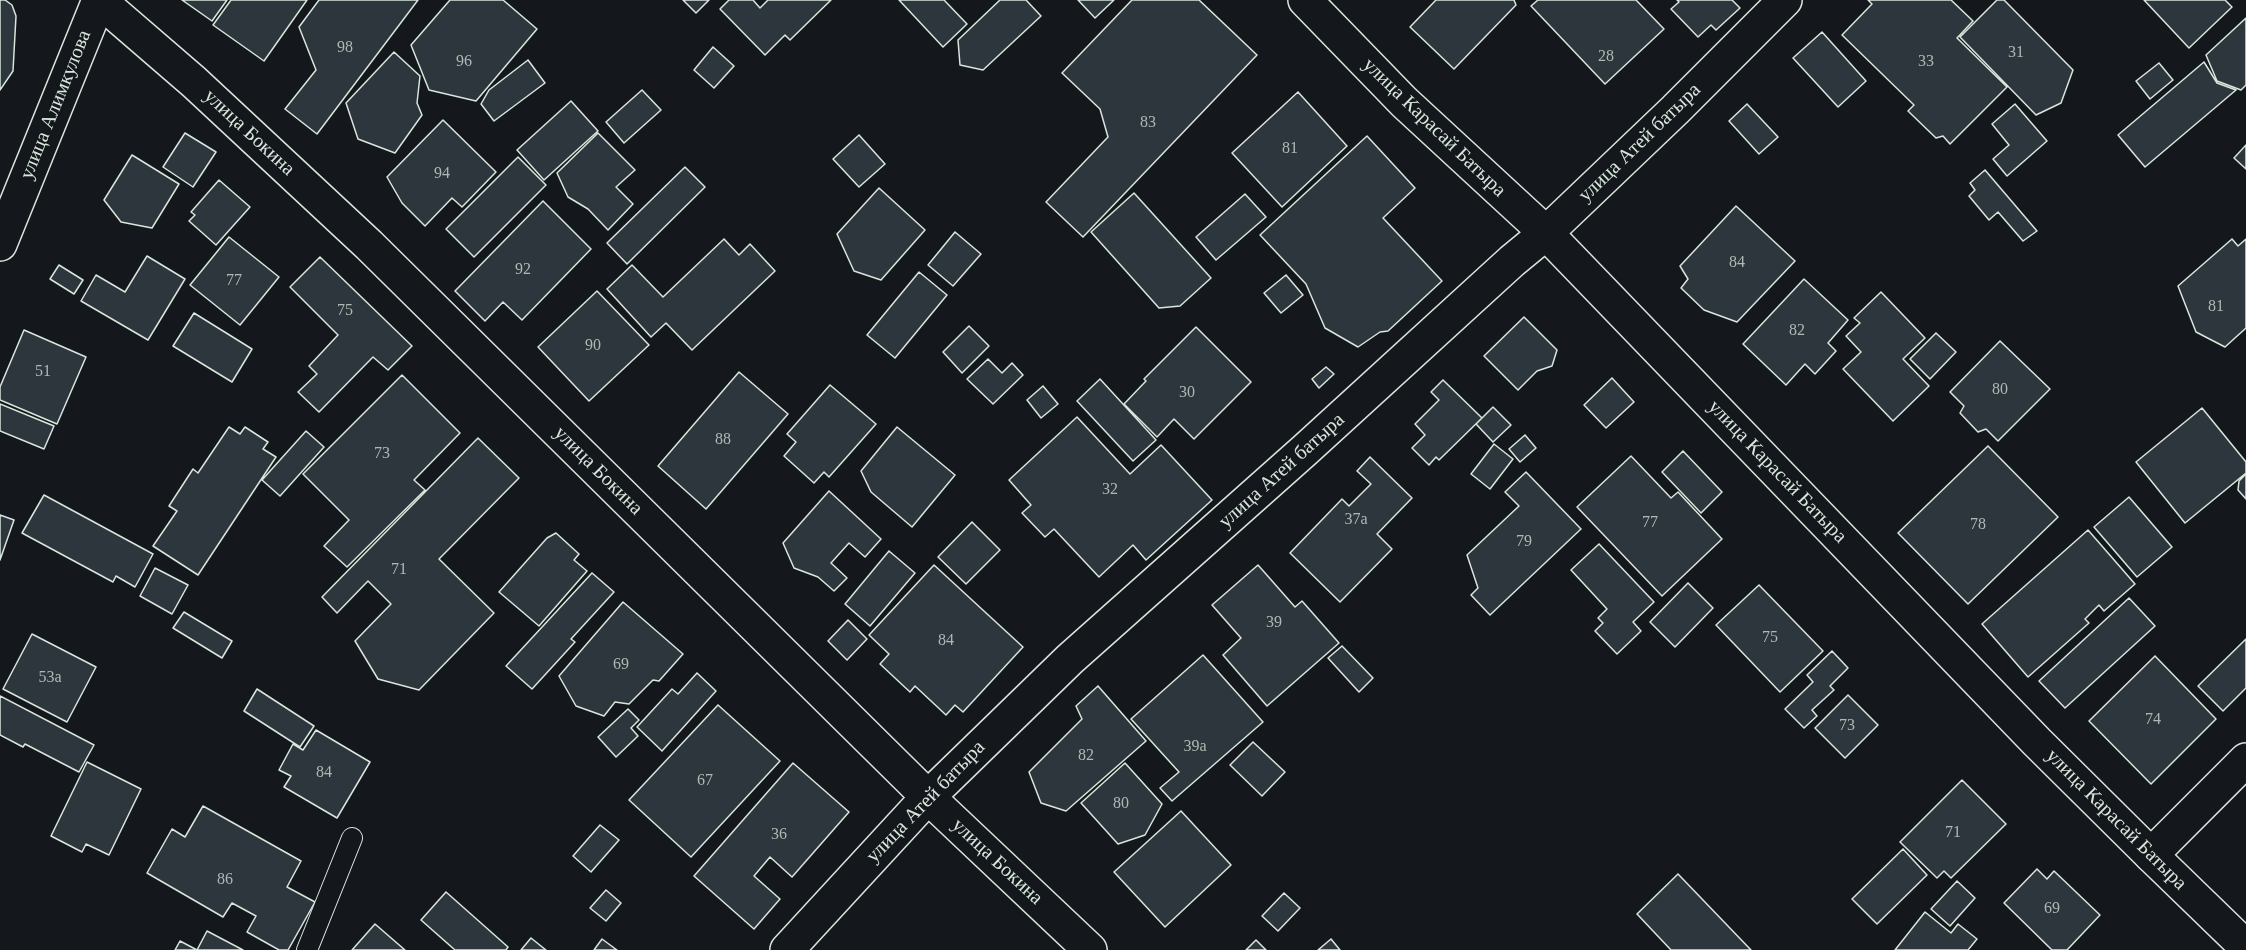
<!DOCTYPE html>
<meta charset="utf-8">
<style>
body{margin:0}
canvas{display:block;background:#14181c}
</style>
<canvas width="2246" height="950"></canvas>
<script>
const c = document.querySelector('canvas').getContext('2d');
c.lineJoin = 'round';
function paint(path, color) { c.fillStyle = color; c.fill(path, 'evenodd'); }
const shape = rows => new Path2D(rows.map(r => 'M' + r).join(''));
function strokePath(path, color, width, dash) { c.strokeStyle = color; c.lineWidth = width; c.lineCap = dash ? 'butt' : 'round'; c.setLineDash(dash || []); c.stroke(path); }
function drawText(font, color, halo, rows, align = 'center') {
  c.font = font + ' "Times New Roman",serif'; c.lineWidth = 4.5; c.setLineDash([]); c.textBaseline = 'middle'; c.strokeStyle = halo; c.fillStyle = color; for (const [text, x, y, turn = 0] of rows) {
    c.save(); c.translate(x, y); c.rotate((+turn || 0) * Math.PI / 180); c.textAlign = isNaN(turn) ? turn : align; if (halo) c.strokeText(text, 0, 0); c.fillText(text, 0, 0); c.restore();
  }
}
const building = shape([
 [0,0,5,0,12,5,16,16,13,71,0,90,0,0],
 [182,0,227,0,212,21,182,0],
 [231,0,307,0,264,61,213,25,231,0],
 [319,0,418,0,317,134,285,109,316,70,299,27,319,0],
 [450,0,503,0,537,29,476,101,429,90,411,45,450,0],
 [683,0,709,0,696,13,683,0],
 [729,0,753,0,760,8,768,0,831,0,790,40,785,35,765,55,720,9,729,0],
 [899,0,944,0,967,24,943,47,899,0],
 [1000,0,1026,0,1041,16,983,70,960,65,958,40,1000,0],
 [1078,0,1114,0,1095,18,1078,0],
 [1132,0,1199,0,1257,55,1083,237,1046,202,1108,137,1100,109,1062,73,1132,0],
 [1436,0,1514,0,1516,5,1454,69,1410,27,1436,0],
 [1538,0,1636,0,1664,29,1605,84,1531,6,1538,0],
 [1677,0,1732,0,1740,8,1716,30,1711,25,1698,37,1671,9,1679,2,1677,0],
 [1868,0,1951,0,1973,21,1957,38,2007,87,1950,144,1943,136,1936,138,1908,111,1914,105,1842,35,1872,4,1868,0],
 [1997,0,2004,0,2073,70,2061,103,2036,115,1960,37,1997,0],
 [2144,0,2225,0,2232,7,2189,48,2144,0],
 [2246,18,2246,85,2241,90,2217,81,2206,55,2246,18],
 [1822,32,1866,81,1838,107,1793,58,1822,32],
 [713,47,734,66,714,88,694,70,713,47],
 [394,52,420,76,417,103,422,115,395,153,358,139,346,103,394,52],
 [528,60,545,83,494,121,481,104,489,90,528,60],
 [2204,62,2217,83,2236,90,2145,167,2118,135,2204,62],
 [2159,63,2173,80,2150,99,2136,81,2159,63],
 [642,90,661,110,624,143,606,122,642,90],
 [1298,92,1347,146,1282,207,1232,153,1298,92],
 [571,101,598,131,544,180,517,150,571,101],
 [1747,104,1778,137,1759,154,1729,121,1747,104],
 [2015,104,2047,141,2007,176,1993,159,2009,145,1992,124,2015,104],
 [443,120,496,172,462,207,452,198,425,226,402,203,387,177,443,120],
 [185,133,216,152,193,187,163,167,185,133],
 [598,133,635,170,616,187,633,204,608,230,588,209,568,197,557,173,598,133],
 [859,135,885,164,859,187,833,159,859,135],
 [1367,136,1415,188,1383,218,1442,281,1388,331,1380,332,1358,347,1325,328,1306,284,1260,235,1367,136],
 [2246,145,2246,169,2234,158,2246,145],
 [132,155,179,184,152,228,121,222,104,200,132,155],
 [518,157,546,185,474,257,446,229,518,157],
 [685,167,705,187,627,264,607,243,685,167],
 [1985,170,2037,231,2023,241,1998,212,1989,220,1969,196,1975,190,1970,183,1985,170],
 [219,180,250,207,216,245,189,221,195,215,191,212,219,180],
 [879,188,925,230,881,280,854,271,837,234,879,188],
 [1134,193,1211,278,1180,306,1159,308,1091,232,1134,193],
 [1245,194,1266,217,1216,260,1196,237,1245,194],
 [543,201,591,249,522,320,503,302,485,321,455,291,543,201],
 [1736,206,1795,261,1737,322,1704,310,1681,288,1688,279,1680,266,1736,206],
 [955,232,981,254,953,286,928,265,955,232],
 [229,237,279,277,240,325,190,285,229,237],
 [724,239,739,255,750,244,775,271,692,350,666,323,651,337,607,289,632,265,663,297,724,239],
 [2232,239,2238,246,2246,239,2246,328,2225,347,2196,332,2178,286,2232,239],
 [147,256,185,279,148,340,81,301,96,275,125,292,147,256],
 [320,257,412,346,388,370,373,357,319,412,298,392,317,374,309,366,338,335,290,287,320,257],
 [59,265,83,280,74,294,50,279,59,265],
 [919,272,947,295,895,358,867,335,919,272],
 [1286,275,1303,295,1281,313,1264,293,1286,275],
 [1804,279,1848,320,1828,343,1836,351,1815,374,1805,364,1786,385,1743,344,1804,279],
 [597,291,649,345,589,401,538,347,597,291],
 [1881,292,1925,338,1903,359,1929,386,1893,421,1843,369,1861,352,1846,336,1860,323,1854,318,1881,292],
 [194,313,252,349,232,382,173,346,194,313],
 [1524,317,1557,350,1552,366,1537,371,1518,390,1484,356,1524,317],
 [969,326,989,346,962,373,943,352,969,326],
 [1196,327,1251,382,1194,439,1174,419,1157,437,1124,404,1146,381,1144,379,1196,327],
 [24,330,86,357,57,424,0,400,0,387,24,330],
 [1936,333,1956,352,1930,379,1910,359,1936,333],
 [2000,341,2050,389,1998,441,1986,429,1978,432,1960,413,1964,406,1950,392,2000,341],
 [988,359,1002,373,1012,363,1023,375,993,404,967,379,988,359],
 [1326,367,1334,374,1319,388,1312,379,1326,367],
 [739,372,788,414,706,509,658,466,739,372],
 [402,375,460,433,414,480,425,490,347,567,324,546,349,520,303,474,402,375],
 [1612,378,1634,402,1606,428,1584,405,1612,378],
 [1100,379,1156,440,1133,461,1077,401,1100,379],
 [1443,380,1482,418,1439,460,1436,457,1429,465,1412,448,1425,435,1415,424,1439,400,1431,392,1443,380],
 [830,385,876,424,829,477,824,472,814,483,784,456,796,442,787,434,830,385],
 [1043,386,1058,404,1041,418,1027,400,1043,386],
 [0,404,54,426,44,449,0,431,0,404],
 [1493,407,1511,425,1493,442,1476,424,1493,407],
 [2202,408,2246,462,2246,473,2185,523,2136,462,2202,408],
 [1077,417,1130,474,1161,445,1212,500,1146,560,1133,545,1099,577,1054,529,1045,537,1022,513,1031,505,1009,480,1077,417],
 [229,427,240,434,245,427,268,442,263,449,276,457,198,575,153,546,177,511,169,506,193,469,198,473,229,427],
 [897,427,955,475,912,527,871,492,861,471,897,427],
 [306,431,324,447,280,496,262,480,306,431],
 [1525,435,1536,448,1520,462,1509,449,1525,435],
 [478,438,519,478,439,559,494,613,419,690,378,679,355,641,391,604,368,581,337,613,322,597,478,438],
 [1494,444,1513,459,1490,489,1471,474,1494,444],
 [1988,446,2058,517,1968,604,1898,533,1988,446],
 [1683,451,1722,492,1701,513,1662,472,1683,451],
 [1631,456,1671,498,1678,492,1722,539,1662,596,1577,507,1631,456],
 [1370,457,1412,498,1377,534,1392,549,1340,602,1290,553,1342,499,1349,506,1371,484,1357,471,1370,457],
 [1526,472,1581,529,1490,615,1471,595,1478,588,1467,555,1519,506,1505,492,1526,472],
 [2245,475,2246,475,2246,499,2238,490,2239,481,2245,475],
 [829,491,881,539,865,557,849,543,831,563,847,578,834,591,818,577,794,568,783,543,829,491],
 [44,495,153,554,135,587,116,576,113,582,22,533,44,495],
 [2129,497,2172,547,2137,577,2094,527,2129,497],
 [0,515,14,520,0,560,0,515],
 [972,522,1000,550,966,584,938,557,972,522],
 [2088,530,2135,584,2104,611,2099,605,2085,619,2089,623,2028,677,1982,624,2088,530],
 [556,533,579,554,574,560,587,571,539,626,499,592,547,538,556,533],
 [1599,544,1654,602,1633,622,1641,631,1617,654,1595,631,1603,623,1598,618,1607,609,1571,570,1599,544],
 [889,551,915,573,870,626,845,604,889,551],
 [934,565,1023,647,963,712,955,705,946,715,915,686,910,692,880,664,889,654,869,635,934,565],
 [1258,565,1295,607,1302,601,1339,643,1267,706,1223,655,1241,638,1212,605,1258,565],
 [155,568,188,585,172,614,140,596,155,568],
 [592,573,614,592,571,639,575,642,532,689,506,666,592,573],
 [1688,583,1713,608,1675,647,1650,622,1688,583],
 [1759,585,1823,651,1780,692,1716,625,1759,585],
 [2129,598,2155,626,2065,708,2039,681,2129,598],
 [623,602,683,654,659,681,653,680,629,704,615,702,604,716,576,706,559,676,623,602],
 [184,612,232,641,222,658,173,628,184,612],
 [848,620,867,639,847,660,828,641,848,620],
 [32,634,96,667,67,722,3,689,32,634],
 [2246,639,2246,688,2223,711,2198,686,2246,639],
 [1342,646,1373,678,1359,692,1328,658,1342,646],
 [1832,651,1848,668,1830,686,1834,690,1812,710,1817,716,1804,728,1785,709,1813,682,1807,675,1832,651],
 [1203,655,1263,722,1172,801,1160,788,1179,772,1131,719,1203,655],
 [2155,656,2216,719,2151,784,2089,721,2155,656],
 [697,673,716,691,662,751,637,727,672,689,678,694,697,673],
 [1098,686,1146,741,1066,811,1041,803,1029,772,1082,719,1076,706,1098,686],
 [257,689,314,726,300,747,244,711,257,689],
 [1848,695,1878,725,1845,758,1815,728,1848,695],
 [0,696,94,745,79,772,25,744,23,747,0,735,0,696],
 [718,705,780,761,691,857,629,800,718,705],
 [628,709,639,720,631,728,638,736,616,757,598,737,628,709],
 [316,730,370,762,337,818,284,787,291,776,279,770,293,744,303,750,316,730],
 [1253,742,1285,772,1262,796,1230,765,1253,742],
 [87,762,141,789,109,855,86,844,82,852,51,836,87,762],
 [793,763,849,812,792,877,770,857,754,876,780,899,754,929,694,876,793,763],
 [1125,763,1162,804,1145,835,1118,844,1081,803,1125,763],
 [1962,780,2006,824,1951,878,1944,871,1937,878,1900,842,1962,780],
 [203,806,301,861,287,887,315,902,288,950,279,950,247,932,256,916,232,903,223,917,147,873,172,829,185,837,203,806],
 [1181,811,1231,865,1165,927,1114,872,1181,811],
 [600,825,619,840,591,872,573,856,600,825],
 [1903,849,1927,875,1877,924,1852,899,1903,849],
 [2037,869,2047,879,2054,871,2100,915,2067,950,2052,950,2004,903,2037,869],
 [1678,874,1751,950,1671,950,1637,914,1678,874],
 [1957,881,1975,898,1950,926,1931,909,1957,881],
 [606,890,621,903,606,921,590,908,606,890],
 [446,892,508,947,506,950,455,950,421,920,446,892],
 [1284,893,1300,908,1278,931,1262,916,1284,893],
 [1925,912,1951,933,1958,924,1977,939,1968,950,1895,950,1925,912],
 [375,924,405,950,352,950,375,924],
 [207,931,243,950,175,950,180,941,197,950,207,931],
 [531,938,546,950,521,950,531,938],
 [602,939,617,950,594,950,602,939],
 [1331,939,1340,950,1318,950,1331,939],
 [1256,940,1266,950,1246,950,1256,940]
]);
paint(building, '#2c363c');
strokePath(building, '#d8e6dc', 1.5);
const service = shape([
 [307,950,352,838]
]);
const minor = shape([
 [99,0,194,82,369,245,928,797,1090,950],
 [2151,855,2246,760],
 [787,950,928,797,1070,659,1305,450,1512,261,1546,233,1675,110,1785,0]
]);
const tertiary = shape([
 [0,244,99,0]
]);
const secondary = shape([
 [1305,0,1404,102,1546,233,2037,742,2151,855,2246,947]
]);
strokePath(service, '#d8e6dc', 22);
strokePath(minor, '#d8e6dc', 36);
strokePath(tertiary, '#d8e6dc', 36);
strokePath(secondary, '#d8e6dc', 36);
strokePath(service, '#14181c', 20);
strokePath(minor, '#14181c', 33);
strokePath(tertiary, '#14181c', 33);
strokePath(secondary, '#14181c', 33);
drawText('16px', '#adbab4', null, [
 ["98",345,48],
 ["31",2016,53],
 ["28",1606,57],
 ["96",464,62],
 ["33",1926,62],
 ["83",1148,123],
 ["81",1290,149],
 ["94",442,174],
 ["84",1737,263],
 ["92",523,270],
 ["77",234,281],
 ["81",2216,307],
 ["75",345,311],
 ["82",1797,331],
 ["90",593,346],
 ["51",43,372],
 ["80",2000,390],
 ["30",1187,393],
 ["88",723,440],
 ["73",382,454],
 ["32",1110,490],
 ["37а",1356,520],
 ["77",1650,523],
 ["78",1978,525],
 ["79",1524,542],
 ["71",399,570],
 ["39",1274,623],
 ["75",1770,638],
 ["84",946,641],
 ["69",621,665],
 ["53а",50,678],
 ["74",2153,720],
 ["73",1847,726],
 ["39а",1195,747],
 ["82",1086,756],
 ["84",324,773],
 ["67",705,781],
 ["80",1121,804],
 ["71",1953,833],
 ["36",779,835],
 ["86",225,880],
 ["69",2052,909]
]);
drawText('20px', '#d8e6dc', '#14181c', [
 ["улица Алимкулова",56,105,-68],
 ["улица Карасай Батыра",1434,128,44],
 ["улица Бокина",249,133,43],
 ["улица Атей батыра",1640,143,-44],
 ["улица Бокина",598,471,45],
 ["улица Атей батыра",1282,471,-42],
 ["улица Карасай Батыра",1777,472,46],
 ["улица Атей батыра",926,802,-46],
 ["улица Карасай Батыра",2116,820,45],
 ["улица Бокина",997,862,43]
]);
</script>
